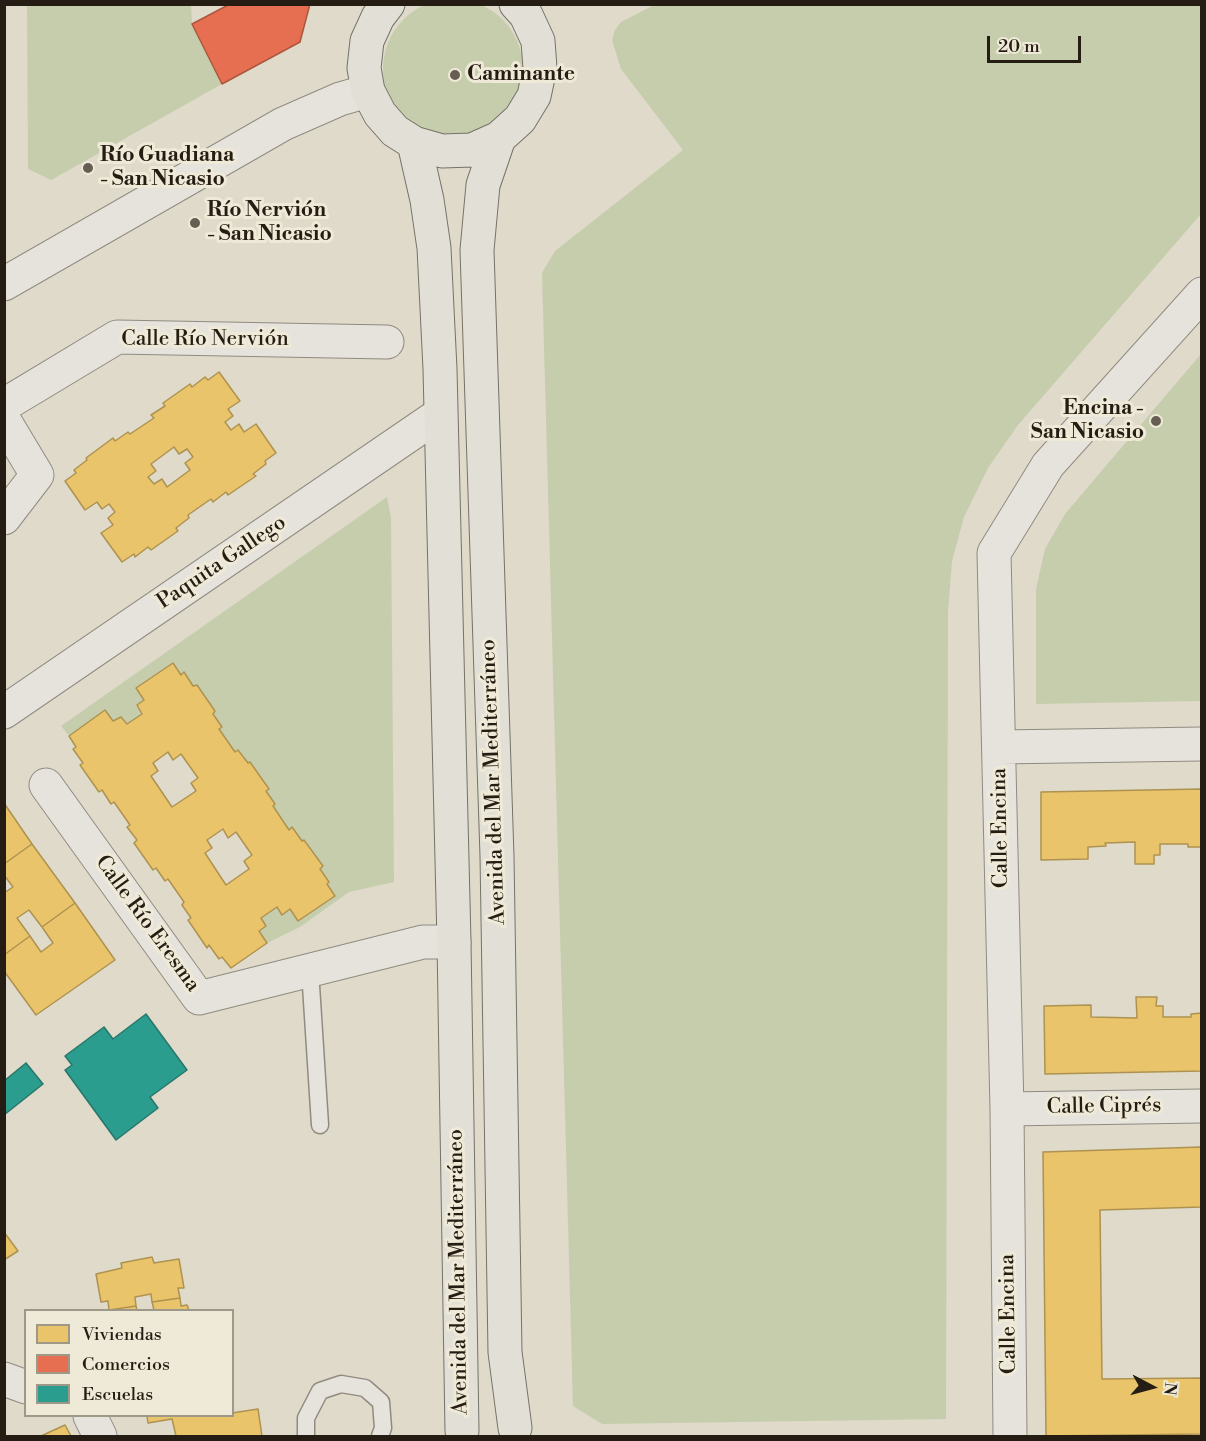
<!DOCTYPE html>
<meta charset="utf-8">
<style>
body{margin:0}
#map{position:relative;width:1206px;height:1441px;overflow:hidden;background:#dfdaca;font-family:"Libre Bodoni",serif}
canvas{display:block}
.frame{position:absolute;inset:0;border:6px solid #251c13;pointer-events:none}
.legend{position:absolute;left:24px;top:1309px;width:210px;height:108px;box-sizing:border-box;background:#efead7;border:2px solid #9e9889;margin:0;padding:8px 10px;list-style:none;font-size:18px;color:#251c13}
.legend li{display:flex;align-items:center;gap:12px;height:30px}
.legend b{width:30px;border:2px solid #9e9889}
.north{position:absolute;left:1122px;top:1357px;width:60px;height:60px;-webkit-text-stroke:4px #efead7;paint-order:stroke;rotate:96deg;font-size:16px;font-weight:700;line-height:24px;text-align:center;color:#251c13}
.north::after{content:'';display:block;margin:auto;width:21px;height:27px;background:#251c13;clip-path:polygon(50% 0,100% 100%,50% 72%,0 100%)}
.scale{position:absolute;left:987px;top:36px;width:94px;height:27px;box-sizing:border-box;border:3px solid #251c13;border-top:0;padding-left:8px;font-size:18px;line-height:21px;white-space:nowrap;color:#251c13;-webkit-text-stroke:4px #efead7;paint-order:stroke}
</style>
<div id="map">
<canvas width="1206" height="1441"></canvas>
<div class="frame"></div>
<ul class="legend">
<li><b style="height:16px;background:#e9c46a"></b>Viviendas</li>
<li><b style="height:16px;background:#e76f51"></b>Comercios</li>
<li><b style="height:16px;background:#2a9d8f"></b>Escuelas</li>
</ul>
<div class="north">N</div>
<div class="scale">20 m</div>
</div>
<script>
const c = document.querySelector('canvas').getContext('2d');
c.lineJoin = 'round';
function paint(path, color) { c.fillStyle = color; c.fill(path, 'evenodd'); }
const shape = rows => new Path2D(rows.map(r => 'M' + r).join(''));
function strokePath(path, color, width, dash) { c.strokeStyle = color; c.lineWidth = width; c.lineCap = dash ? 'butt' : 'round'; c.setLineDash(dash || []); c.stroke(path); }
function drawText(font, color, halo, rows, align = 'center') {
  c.font = font + ' "Libre Bodoni",serif'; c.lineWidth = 6; c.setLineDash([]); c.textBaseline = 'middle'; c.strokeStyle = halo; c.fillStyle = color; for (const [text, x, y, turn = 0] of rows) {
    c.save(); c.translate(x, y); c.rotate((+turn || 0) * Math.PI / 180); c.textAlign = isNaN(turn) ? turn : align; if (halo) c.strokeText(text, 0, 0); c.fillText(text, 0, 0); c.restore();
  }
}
paint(shape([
 '383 69a70 70 0 1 1 140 0a70 70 0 1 1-140 0Z',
 [27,5,191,5,192,24,222,84,51,180,28,169],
 [654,5,1201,5,1201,214,1018,425,988,468,964,517,952,561,948,611,946,1419,602,1424,573,1406,542,273,555,251,683,150,621,69,612,40,615,30,621,22],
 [1201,354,1201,701,1036,704,1036,589,1045,549,1065,514],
 [387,497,391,518,394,882,349,892,300,927,267,943,259,931,266,926,261,918,277,907,282,915,290,909,298,921,335,895,327,884,329,881,320,869,322,866,305,840,302,841,292,828,289,830,273,806,275,804,266,791,269,788,251,762,248,763,239,750,235,752,219,729,213,714,215,711,197,685,193,686,185,673,181,675,173,663,137,688,144,700,137,705,142,714,127,724,121,717,113,721,105,710,69,736,61,726]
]), '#c6cdad');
const homes = shape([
 [219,372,240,401,228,409,233,416,225,422,231,430,239,424,244,432,256,424,276,453,265,461,266,464,253,474,256,476,228,495,226,492,213,502,211,499,188,515,189,518,176,528,178,531,151,550,148,547,135,557,134,554,122,562,101,533,113,525,108,518,115,512,109,504,102,509,97,502,85,510,65,481,76,473,74,470,87,460,86,458,113,438,115,441,128,432,130,434,154,418,151,415,165,406,163,403,190,384,192,387,205,377,208,380,219,372],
 [174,447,179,454,187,449,193,457,185,463,190,470,167,487,162,479,154,484,148,477,156,471,151,464,174,447],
 [173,663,181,675,184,672,193,686,197,685,215,711,213,714,222,727,219,729,235,752,238,750,248,763,250,762,269,789,266,791,275,804,273,806,289,830,292,827,302,841,304,840,323,866,320,869,329,882,327,884,335,896,298,921,290,909,282,915,277,907,261,918,266,926,259,931,267,943,231,968,222,957,219,959,209,945,207,948,188,920,191,918,182,905,184,902,168,879,165,881,156,868,153,870,134,843,137,840,127,827,130,825,114,802,111,804,102,790,99,792,80,765,83,763,73,749,76,747,69,736,105,710,113,721,121,717,127,724,142,714,137,705,144,700,136,688,173,663],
 [168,752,173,760,181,754,198,778,191,783,196,791,172,807,151,776,158,771,153,763,168,752],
 [223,829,228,838,236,832,252,855,244,861,249,869,226,885,205,853,212,848,207,840,223,829],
 [1202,789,1202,847,1188,847,1188,844,1160,844,1160,855,1154,855,1154,864,1135,864,1135,842,1105,843,1106,846,1088,847,1088,859,1041,860,1041,792,1202,789],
 [4,803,32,844,4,864,4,803],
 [32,844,75,903,42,927,29,910,17,918,30,936,4,955,4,893,13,887,4,875,4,864,32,844],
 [75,903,115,960,36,1015,4,971,4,955,30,936,41,952,53,943,42,927,75,903],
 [1136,997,1157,997,1156,1006,1163,1006,1163,1017,1191,1017,1191,1014,1202,1013,1202,1071,1045,1074,1044,1006,1091,1005,1091,1017,1137,1018,1136,997],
 [1202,1147,1202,1207,1100,1210,1102,1379,1202,1378,1202,1434,1046,1436,1043,1152,1202,1147],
 [4,1232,18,1251,4,1260,4,1232],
 [152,1257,154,1263,179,1259,184,1288,178,1288,180,1298,152,1302,151,1294,135,1297,136,1306,109,1310,108,1301,101,1302,96,1274,122,1268,121,1263,152,1257],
 [180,1298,181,1306,187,1305,189,1310,154,1310,152,1302,180,1298],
 [136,1306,137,1310,109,1310,136,1306],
 [258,1409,262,1436,176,1436,172,1419,148,1423,147,1416,232,1416,232,1413,258,1409],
 [65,1425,71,1436,41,1436,65,1425]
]);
paint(homes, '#e9c46a');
strokePath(homes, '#ae9250', 1.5);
const shops = shape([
 [230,4,310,4,300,42,222,84,192,24,230,4]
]);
paint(shops, '#e76f51');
strokePath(shops, '#ad563e', 1.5);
const schools = shape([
 [146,1014,187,1070,150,1097,158,1108,116,1140,65,1070,72,1065,65,1056,104,1027,113,1039,146,1014],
 [26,1063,43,1084,4,1115,4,1081,26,1063]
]);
paint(schools, '#2a9d8f');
strokePath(schools, '#28766a', 1.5);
const lane = shape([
 [310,970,320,1125],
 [306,1436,306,1418,320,1391,341,1384,365,1388,381,1402,383,1428,380,1436]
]);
const street = shape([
 [4,284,283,124,340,99,368,91],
 [4,405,117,337,387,342],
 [4,420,37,475,4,518],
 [4,712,440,414],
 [999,747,1202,744],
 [46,785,199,998,423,942,454,942],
 [1007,1109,1202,1106],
 [4,1379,26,1387],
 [90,1416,100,1436],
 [1010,1436,1007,1109,994,553,1048,465,1202,294]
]);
const primary = shape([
 [388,4,378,17,367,41,364,68,368,91,380,114,395,131,414,143,442,151,472,150,499,138,520,119,534,96,540,68,538,41,526,15,516,4],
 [499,138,483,185,477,250,497,856,505,1352,515,1428],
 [414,143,427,200,434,248,440,369,454,942,462,1431]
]);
strokePath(lane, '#908b81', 19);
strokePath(street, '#908b81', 35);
strokePath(primary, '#757269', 35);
strokePath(lane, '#e6e3dc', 16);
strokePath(street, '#e6e3dc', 33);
strokePath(primary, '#e2dfd6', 33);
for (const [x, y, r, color] of [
 [455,75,6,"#665e53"],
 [88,168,6,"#665e53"],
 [195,223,6,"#665e53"],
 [1156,421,6,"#665e53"]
]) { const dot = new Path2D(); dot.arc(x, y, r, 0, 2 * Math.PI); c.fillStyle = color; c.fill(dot); strokePath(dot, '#efead7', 2); }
drawText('bold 21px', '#251c13', '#efead7', [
 ["Caminante",467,75],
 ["Río Guadiana",100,156],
 ["- San Nicasio",100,180],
 ["Río Nervión",207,211],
 ["- San Nicasio",207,235],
 ["Encina -",1144,409,"right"],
 ["San Nicasio",1144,433,"right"]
], 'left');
drawText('21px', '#251c13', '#efead7', [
 ["Calle Río Nervión",205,340],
 ["Paquita Gallego",222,563,-34],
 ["Avenida del Mar Mediterráneo",494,782,-92],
 ["Calle Encina",1001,828,-91],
 ["Calle Río Eresma",147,924,54],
 ["Calle Ciprés",1104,1107,-1],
 ["Avenida del Mar Mediterráneo",459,1272,-91],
 ["Calle Encina",1009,1314,-91]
]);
</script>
